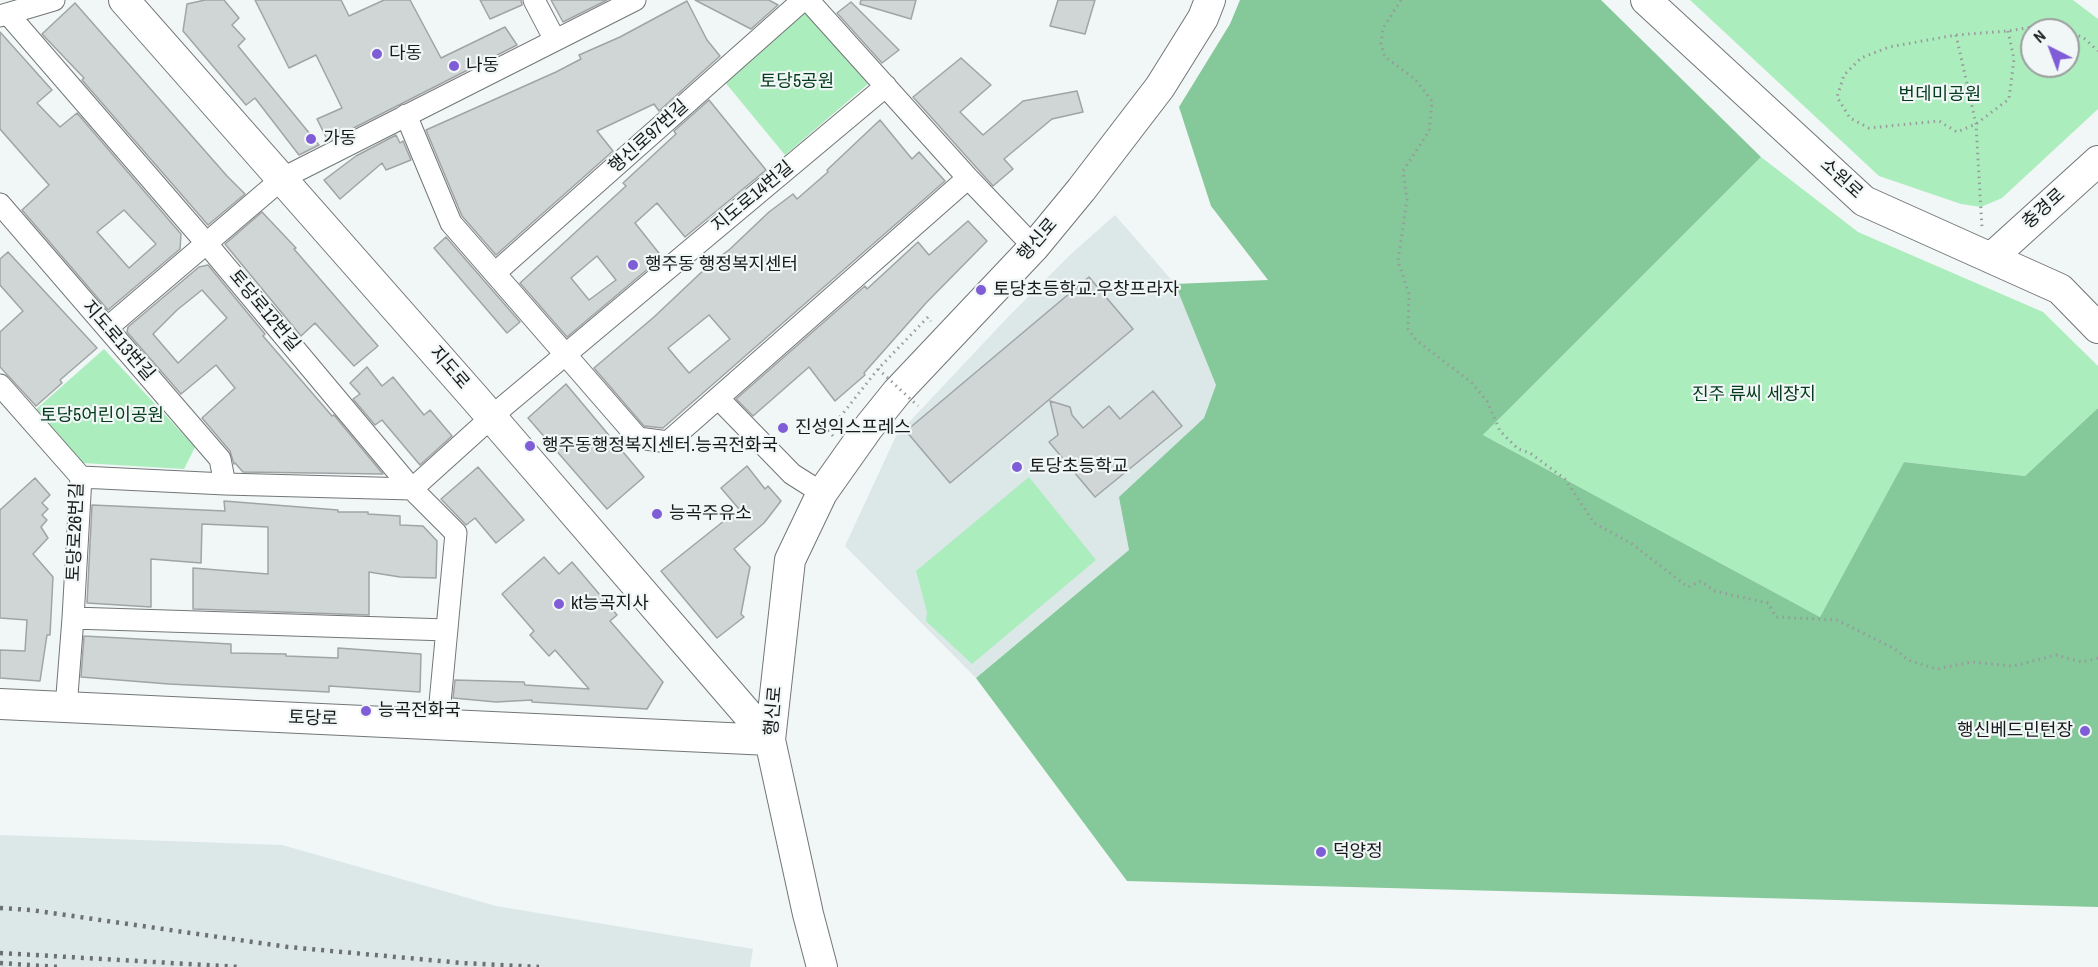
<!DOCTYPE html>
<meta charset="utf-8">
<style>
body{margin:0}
#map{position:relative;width:2098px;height:967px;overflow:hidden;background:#f1f6f6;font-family:"Archivo Narrow",sans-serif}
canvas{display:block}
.north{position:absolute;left:2020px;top:18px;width:60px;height:60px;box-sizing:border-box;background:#f1f6f6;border:2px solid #9a9e9e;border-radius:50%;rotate:318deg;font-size:16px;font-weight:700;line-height:24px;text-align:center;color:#181a1a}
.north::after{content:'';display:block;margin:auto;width:21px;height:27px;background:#7f5dd7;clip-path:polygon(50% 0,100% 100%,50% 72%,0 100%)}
</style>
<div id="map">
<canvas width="2098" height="967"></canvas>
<div class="north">N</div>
</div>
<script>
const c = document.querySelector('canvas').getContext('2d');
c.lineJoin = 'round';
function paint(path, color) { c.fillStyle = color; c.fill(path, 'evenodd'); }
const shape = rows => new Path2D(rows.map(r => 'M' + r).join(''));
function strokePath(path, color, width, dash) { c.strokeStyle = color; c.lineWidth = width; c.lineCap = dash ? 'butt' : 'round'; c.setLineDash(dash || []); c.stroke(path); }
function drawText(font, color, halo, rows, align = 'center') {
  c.font = font + ' "Archivo Narrow","Noto Sans KR",sans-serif'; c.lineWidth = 4.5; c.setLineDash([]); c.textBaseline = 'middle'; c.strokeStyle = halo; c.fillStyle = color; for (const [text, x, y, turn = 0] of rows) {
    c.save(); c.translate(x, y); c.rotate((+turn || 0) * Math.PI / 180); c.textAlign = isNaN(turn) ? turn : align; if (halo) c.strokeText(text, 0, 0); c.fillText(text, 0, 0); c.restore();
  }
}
paint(shape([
 [1115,215,1175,284,1216,385,1204,418,1120,497,1129,550,976,678,845,546,896,436,1009,316,1071,254],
 [0,835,282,845,496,906,753,949,750,967,0,967]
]), '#dbe8e7');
paint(shape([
 [1690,0,2073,0,2098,19,2098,109,2002,198,1981,207,1961,204,1879,176],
 [2032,30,2068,30,2068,66,2032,66],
 [807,11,868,84,785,155,724,81],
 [1761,157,1858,232,2043,312,2098,366,2098,408,2025,476,1904,462,1820,617,1483,435],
 [104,349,195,447,184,469,83,463,33,412],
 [1029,477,1096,560,972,664,926,621,927,612,916,571]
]), '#acedbe');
paint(shape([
 [1240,0,1601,0,1761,157,1483,435,1820,617,1904,462,2025,476,2098,408,2098,907,1127,881,976,678,1129,550,1119,497,1204,418,1216,385,1175,284,1268,280,1211,206,1179,107,1230,24]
]), '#85c899');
const building = shape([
 [205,0,224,0,239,18,232,25,245,39,238,46,319,145,299,155,255,98,246,105,183,31,187,4,205,0],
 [255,0,341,0,349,16,384,0,410,0,441,58,505,27,517,45,328,141,317,119,342,108,316,55,289,68,255,0],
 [480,0,521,0,522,5,490,19,480,0],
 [551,0,607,0,563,22,551,0],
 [695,0,769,0,778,5,751,29,695,0],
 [861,0,916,0,911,19,860,4,861,0],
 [1058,0,1095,0,1085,34,1050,26,1058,0],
 [687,1,707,40,720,56,659,111,654,104,597,131,613,151,496,255,462,216,426,130,556,72,581,59,579,55,620,37,687,1],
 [851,2,899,50,882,63,837,13,851,2],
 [75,3,227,176,245,194,208,225,82,80,84,78,42,34,75,3],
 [0,32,52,90,37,103,60,127,77,113,181,234,180,249,108,310,22,210,49,185,0,129,0,32],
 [124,210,156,244,129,268,97,232,124,210],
 [961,58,991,85,960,112,983,135,1023,101,1077,91,1083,112,1052,119,1004,159,1013,169,993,186,913,97,961,58],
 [709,100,766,170,685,237,657,203,635,223,662,257,567,337,520,283,626,186,623,183,676,134,674,131,709,100],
 [597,256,616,280,589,300,571,278,597,256],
 [880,120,912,159,919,152,945,181,663,428,644,426,594,368,654,317,708,266,730,249,769,212,793,194,797,199,828,172,827,170,880,120],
 [709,315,730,339,689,373,668,348,709,315],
 [396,135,400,143,403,141,411,160,386,170,382,163,340,199,324,180,356,156,396,135],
 [262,212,296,248,294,249,378,346,354,366,315,323,301,336,225,244,262,212],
 [968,221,987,241,926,303,864,373,865,375,835,401,809,367,753,416,736,399,865,286,867,289,918,242,929,255,968,221],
 [446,237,520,322,507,333,434,248,446,237],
 [8,252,97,348,60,380,62,383,36,406,0,367,0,332,23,311,0,285,0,259,8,252],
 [208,265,265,334,263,336,332,416,334,415,383,474,243,472,235,463,234,464,230,451,202,418,235,388,216,365,181,394,127,332,128,327,199,267,208,265],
 [202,290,227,318,178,363,153,334,177,310,202,290],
 [1089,277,1133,329,950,483,906,431,1089,277],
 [367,367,382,386,393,377,424,415,430,410,452,436,420,465,382,420,375,425,353,399,360,394,350,383,367,367],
 [566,384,644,477,607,509,528,418,566,384],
 [1153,391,1182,426,1095,497,1049,442,1058,435,1050,401,1070,407,1072,415,1083,428,1109,406,1120,419,1153,391],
 [747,466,765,489,768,486,781,501,764,523,734,549,750,567,741,614,744,617,717,638,661,571,739,509,721,488,747,466],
 [478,467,524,520,496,543,475,518,466,525,441,499,478,467],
 [35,478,50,495,42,503,48,509,42,515,47,520,41,527,48,538,33,554,53,577,50,635,47,635,40,681,0,678,0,650,25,651,27,620,0,618,0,510,35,478],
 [224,501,338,510,338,512,368,512,368,514,400,516,400,525,423,526,437,541,436,578,400,577,369,572,369,615,193,609,193,568,268,574,268,527,202,524,201,563,151,559,151,607,87,603,92,505,225,511,224,501],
 [544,557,559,574,572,562,617,615,610,621,663,682,647,709,532,702,532,700,496,702,453,698,455,680,524,682,525,685,589,689,555,650,549,656,530,635,534,631,502,594,544,557],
 [84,636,231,644,231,653,286,654,286,656,338,658,338,648,421,654,420,692,329,686,329,692,169,684,81,677,84,636]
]);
paint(building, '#d0d5d6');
strokePath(building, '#a0a4a5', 1.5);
const minor = shape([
 [534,0,555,40],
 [808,0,968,178,1034,247],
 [8,14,207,244,412,489,456,533,438,724],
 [0,16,54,0],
 [406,115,451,223,638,438,668,442,968,178],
 [0,204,220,459,225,484],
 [495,273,803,0],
 [107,328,283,178,635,0],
 [0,385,81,477,73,618,66,708],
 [718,398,792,474,822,493],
 [81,477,225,484,412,489,504,406,886,86],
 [73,618,447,630]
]);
const secondary = shape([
 [124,0,474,397,770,740],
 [1646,0,1864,201,2060,289,2098,328],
 [1991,258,2098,161],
 [0,704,770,740],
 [822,967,808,914,770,740,790,560,822,493,868,428,897,392,1034,247,1081,190,1160,87,1203,18,1210,0]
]);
strokePath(minor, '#727676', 23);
strokePath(secondary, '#727676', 32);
strokePath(shape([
 [1401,0,1383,28,1381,44,1385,57,1415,79,1432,101,1429,131,1403,171,1407,199,1398,261,1409,294,1408,329,1416,340,1471,382,1487,401,1500,431,1518,449,1530,453,1565,479,1594,523,1632,544,1688,587,1701,581,1714,591,1768,603,1776,617,1837,620,1895,649,1908,660,1937,669,1971,662,2013,666,2056,655,2082,662,2098,658],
 [2068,30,2085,39,2098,51],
 [2008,31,2014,59,2009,99,1976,124,1957,132,1939,121,1869,128,1850,118,1837,97,1844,75,1861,58,1889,47,1956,35,2008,31,2055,23,2068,30],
 [1956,35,1976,124,1982,228],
 [833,436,829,431,878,369,928,317,931,321]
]), '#979b9b', 3, [1.5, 4.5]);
strokePath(minor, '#fff', 21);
strokePath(secondary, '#fff', 30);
strokePath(shape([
 [0,908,31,910,288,947,462,963,539,967],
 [0,953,240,967],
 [0,963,59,967]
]), '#6d7070', 4.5, [3, 6]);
strokePath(shape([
 [878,369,918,406]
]), '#979b9b', 3, [1.5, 4.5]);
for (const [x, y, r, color] of [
 [377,54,6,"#7f5dd7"],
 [454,66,6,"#7f5dd7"],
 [311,139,6,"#7f5dd7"],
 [633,265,6,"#7f5dd7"],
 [981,290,6,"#7f5dd7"],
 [783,428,6,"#7f5dd7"],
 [530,446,6,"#7f5dd7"],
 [1017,467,6,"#7f5dd7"],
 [657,514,6,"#7f5dd7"],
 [559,604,6,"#7f5dd7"],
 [366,711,6,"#7f5dd7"],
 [2085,731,6,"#7f5dd7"],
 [1321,852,6,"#7f5dd7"]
]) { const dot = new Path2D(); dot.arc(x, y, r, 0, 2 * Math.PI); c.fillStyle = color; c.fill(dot); strokePath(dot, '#f1f6f6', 2); }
drawText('18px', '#181a1a', '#f1f6f6', [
 ["다동",389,54],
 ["나동",466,66],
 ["가동",323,139],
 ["행주동 행정복지센터",645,265],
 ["토당초등학교.우창프라자",993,290],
 ["진성익스프레스",795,428],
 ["행주동행정복지센터.능곡전화국",542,446],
 ["토당초등학교",1029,467],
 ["능곡주유소",669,514],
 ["kt능곡지사",571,604],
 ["능곡전화국",378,711],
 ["행신베드민턴장",2073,731,"right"],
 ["덕양정",1333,852]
], 'left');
drawText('18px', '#053b1d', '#f1f6f6', [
 ["토당5공원",797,82],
 ["번데미공원",1940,95],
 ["진주 류씨 세장지",1754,395],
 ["토당5어린이공원",102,416]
]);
drawText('18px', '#181a1a', '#f1f6f6', [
 ["행신로97번길",649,137,-42],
 ["소원로",1841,179,42],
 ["지도로14번길",753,197,-40],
 ["충경로",2044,209,-42],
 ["행신로",1038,240,-49],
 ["토당로12번길",264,311,50],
 ["지도로13번길",118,341,49],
 ["지도로",449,368,49],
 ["토당로26번길",76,532,-88],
 ["행신로",774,711,-85],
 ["토당로",313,719,2]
]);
</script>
